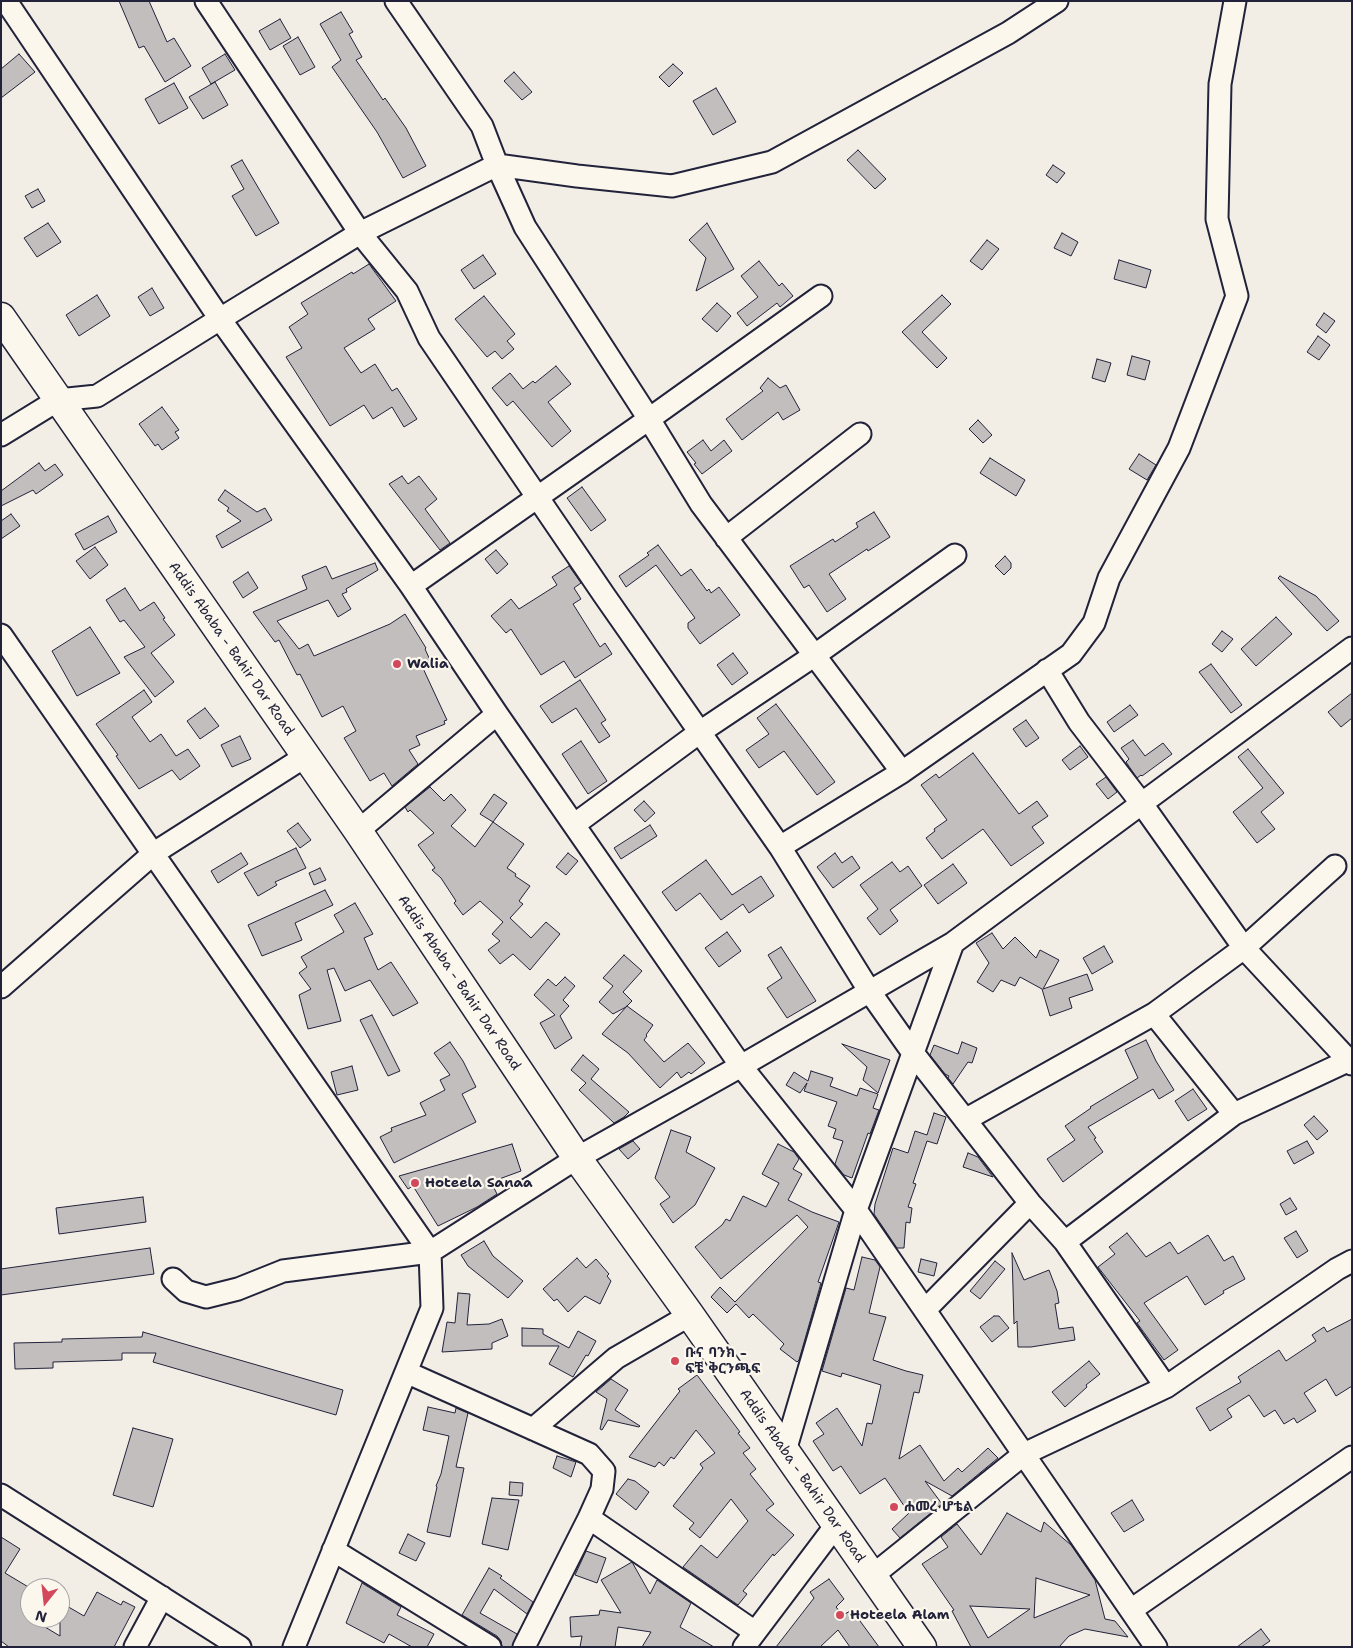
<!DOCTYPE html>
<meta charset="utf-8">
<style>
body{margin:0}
#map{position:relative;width:1353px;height:1648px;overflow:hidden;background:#f2eee5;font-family:"Shantell Sans",sans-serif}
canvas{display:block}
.frame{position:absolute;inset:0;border:2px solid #22223b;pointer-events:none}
.north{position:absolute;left:20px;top:1578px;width:50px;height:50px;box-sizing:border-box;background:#fbf7ec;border:1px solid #a4a2a5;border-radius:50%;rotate:196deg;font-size:14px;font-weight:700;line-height:20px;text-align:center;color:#22223b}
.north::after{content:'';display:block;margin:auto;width:18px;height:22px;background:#d1495b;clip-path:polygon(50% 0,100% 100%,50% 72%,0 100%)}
</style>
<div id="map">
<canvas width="1353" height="1648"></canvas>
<div class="frame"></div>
<div class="north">N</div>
</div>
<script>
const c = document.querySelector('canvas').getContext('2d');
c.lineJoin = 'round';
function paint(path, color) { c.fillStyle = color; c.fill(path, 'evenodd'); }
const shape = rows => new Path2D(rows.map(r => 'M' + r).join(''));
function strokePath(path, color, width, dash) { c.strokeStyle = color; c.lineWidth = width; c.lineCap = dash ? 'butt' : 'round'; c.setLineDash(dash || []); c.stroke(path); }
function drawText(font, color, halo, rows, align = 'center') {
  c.font = font + ' "Shantell Sans","Noto Sans Ethiopic",sans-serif'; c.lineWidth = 4.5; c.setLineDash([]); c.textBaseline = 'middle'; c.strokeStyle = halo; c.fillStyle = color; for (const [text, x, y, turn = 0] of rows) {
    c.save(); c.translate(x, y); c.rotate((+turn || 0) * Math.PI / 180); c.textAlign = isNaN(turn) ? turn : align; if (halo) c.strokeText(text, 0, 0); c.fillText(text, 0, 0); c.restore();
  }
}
const building = shape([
 [119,1,149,1,167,42,174,38,191,66,165,82,144,46,139,48,119,1],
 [341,12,353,32,349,34,362,57,356,60,383,100,385,98,406,128,426,166,403,178,377,132,332,67,341,60,320,24,341,12],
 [280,19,291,38,270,50,259,31,280,19],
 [298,37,315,67,300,75,283,46,298,37],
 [19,54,35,72,1,98,1,69,19,54],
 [225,54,235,70,211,84,202,68,225,54],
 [673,64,683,73,669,87,659,77,673,64],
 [514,72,532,92,522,100,504,81,514,72],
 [215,82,228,105,203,119,189,97,215,82],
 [174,83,188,108,159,124,145,99,174,83],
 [716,88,736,122,713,135,693,101,716,88],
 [858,150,886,179,875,189,847,160,858,150],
 [242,160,279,223,256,236,232,196,244,189,231,166,242,160],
 [1053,165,1065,173,1057,183,1046,175,1053,165],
 [38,189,45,201,32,208,25,196,38,189],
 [48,223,61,242,37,257,24,238,48,223],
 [707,223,734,269,696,291,706,258,689,240,707,223],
 [1062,233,1078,242,1071,256,1054,248,1062,233],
 [987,240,999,249,982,270,970,261,987,240],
 [483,255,496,274,474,289,461,270,483,255],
 [1119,260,1151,270,1146,288,1114,279,1119,260],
 [759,261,779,286,782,283,793,296,780,307,777,303,747,326,737,313,758,297,741,276,759,261],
 [369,264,396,301,368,319,375,329,344,348,361,373,375,364,392,391,397,388,417,419,404,427,392,407,373,419,364,405,330,426,286,357,302,348,289,327,308,314,301,303,352,272,353,274,369,264],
 [152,288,164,308,150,316,138,297,152,288],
 [97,295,110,316,79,336,66,315,97,295],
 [942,295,951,304,922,332,947,358,937,368,902,332,942,295],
 [484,296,515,334,507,341,514,349,502,359,495,351,487,357,455,319,484,296],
 [717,303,731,316,717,332,702,319,717,303],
 [1324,313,1335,321,1326,333,1316,325,1324,313],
 [1318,336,1330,345,1319,360,1307,352,1318,336],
 [1132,356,1150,361,1145,380,1127,375,1132,356],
 [1097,359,1111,363,1105,382,1092,378,1097,359],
 [556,366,571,384,548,402,571,431,552,447,513,401,507,406,492,388,510,373,523,389,533,381,535,383,556,366],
 [768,378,780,388,786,385,800,410,783,420,778,412,742,440,726,419,763,391,760,388,768,378],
 [162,407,179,430,175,432,179,438,162,450,158,444,155,446,139,424,162,407],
 [978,420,992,435,983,443,969,429,978,420],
 [703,440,711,451,724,440,732,451,702,474,694,464,696,463,687,452,703,440],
 [1139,454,1156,465,1147,480,1129,469,1139,454],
 [990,458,1025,480,1016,496,980,473,990,458],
 [39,463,45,471,55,464,63,475,36,494,33,490,1,506,1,491,39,463],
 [402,476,408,484,419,476,437,499,425,509,450,543,440,550,389,484,402,476],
 [582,487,606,520,591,531,567,498,582,487],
 [225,490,257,512,265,508,272,520,222,548,216,536,241,521,227,511,229,508,218,500,225,490],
 [874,512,890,537,868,551,867,549,829,574,846,599,827,612,809,585,804,588,790,566,833,539,835,542,858,527,856,523,874,512],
 [11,514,20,526,1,539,1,521,11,514],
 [108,516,117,532,84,550,75,534,108,516],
 [658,545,681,576,691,569,707,591,709,589,711,593,719,587,740,615,700,644,688,628,688,623,695,618,656,565,626,587,619,576,649,555,647,553,658,545],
 [95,547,108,565,90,579,76,561,95,547],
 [496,550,508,564,497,574,485,559,496,550],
 [1005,556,1011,563,1011,568,1004,575,995,566,1005,556],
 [375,563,378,570,346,589,347,592,342,594,351,609,338,617,328,600,277,621,299,649,308,644,314,656,390,624,405,614,426,648,425,649,430,660,421,664,447,720,444,721,445,724,416,736,420,745,409,750,418,764,392,786,384,773,370,781,344,738,356,731,343,706,322,717,300,674,297,675,279,640,275,642,253,612,307,589,302,576,326,566,332,579,375,563],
 [569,566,581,583,574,588,581,599,573,604,600,647,605,643,612,654,575,678,564,661,541,675,511,629,506,633,491,616,511,599,519,609,557,585,552,577,569,566],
 [248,572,258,588,243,598,233,582,248,572],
 [1280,576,1316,596,1339,621,1327,631,1278,578,1280,576],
 [125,588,140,611,154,602,165,618,163,619,175,635,151,653,174,682,155,697,124,657,145,647,124,620,120,622,106,600,125,588],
 [1276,617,1292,634,1256,666,1241,649,1276,617],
 [90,627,120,673,77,696,52,651,90,627],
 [1222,631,1233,639,1222,652,1212,644,1222,631],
 [733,653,748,673,732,685,717,665,733,653],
 [1211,664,1242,705,1231,713,1199,672,1211,664],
 [580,680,606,720,601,723,610,736,599,743,576,708,552,723,540,706,580,680],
 [144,690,152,702,132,717,150,742,161,734,176,756,188,749,200,766,180,780,172,770,139,789,116,756,118,755,96,724,144,690],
 [1352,693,1352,718,1341,727,1328,712,1352,693],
 [776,704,835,782,817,795,784,751,759,768,746,750,769,734,757,718,776,704],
 [1130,705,1138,715,1114,732,1107,722,1130,705],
 [205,708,219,726,200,739,187,721,205,708],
 [1026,720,1039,738,1026,747,1013,729,1026,720],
 [240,736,251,759,232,767,221,745,240,736],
 [1133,740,1145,756,1163,743,1172,754,1142,776,1141,775,1137,778,1126,762,1129,759,1121,748,1133,740],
 [581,741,607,781,588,794,562,754,581,741],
 [1080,746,1088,757,1070,770,1062,760,1080,746],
 [1248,749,1284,793,1261,812,1275,829,1257,843,1233,812,1263,788,1238,757,1248,749],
 [973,753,1019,814,1037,801,1048,816,1032,827,1044,843,1011,866,983,829,942,859,926,838,935,831,934,829,947,820,921,785,936,774,939,778,973,753],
 [1106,777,1117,792,1108,799,1096,784,1106,777],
 [430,787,444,801,451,794,466,810,451,826,475,847,493,822,480,814,494,794,507,803,493,822,524,844,507,868,516,874,515,876,530,886,519,901,523,904,510,918,531,938,546,922,560,934,530,970,513,954,500,964,488,950,500,941,492,934,503,922,480,901,463,915,454,903,456,901,441,878,432,870,435,868,418,845,434,833,410,810,408,812,405,807,430,787],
 [644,801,655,813,645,822,634,810,644,801],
 [298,823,311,840,300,848,287,831,298,823],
 [650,825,657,836,621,859,614,848,650,825],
 [296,848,306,868,275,882,277,885,258,896,244,873,296,848],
 [241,853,248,864,218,883,211,871,241,853],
 [568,853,578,861,566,875,556,867,568,853],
 [835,853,842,863,852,856,860,868,833,888,817,867,835,853],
 [706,860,732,895,761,876,774,896,749,913,743,904,721,920,700,893,676,911,662,892,706,860],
 [892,862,900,872,908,866,922,886,890,910,898,921,880,935,867,918,878,909,860,885,892,862],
 [953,864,967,883,938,904,924,885,953,864],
 [320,868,326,880,314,885,309,873,320,868],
 [325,890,333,905,295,923,302,940,262,956,248,925,325,890],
 [355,903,373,934,364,938,378,970,391,962,418,1003,393,1016,370,980,345,991,334,968,327,970,341,1021,308,1029,299,995,311,989,299,973,307,967,301,957,344,932,334,915,355,903],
 [727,932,741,951,719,967,705,948,727,932],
 [992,933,1003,949,1015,937,1036,958,1040,950,1059,960,1043,989,1087,974,1093,990,1069,998,1072,1008,1050,1016,1042,989,1020,977,1015,986,1001,980,993,992,977,982,989,963,976,943,992,933],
 [1104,946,1113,962,1092,974,1083,958,1104,946],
 [781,947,816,1001,787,1018,767,988,782,978,768,955,781,947],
 [624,955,642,971,623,992,632,1001,626,1007,613,1014,599,1002,613,986,603,978,624,955],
 [565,977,575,986,563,1000,569,1006,560,1016,572,1038,555,1049,540,1023,555,1015,534,995,548,979,556,986,565,977],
 [627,1006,653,1025,646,1035,647,1036,644,1040,664,1062,688,1043,705,1063,691,1074,689,1072,681,1078,677,1072,660,1088,628,1053,602,1034,627,1006],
 [372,1015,400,1071,388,1076,360,1020,372,1015],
 [1146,1040,1156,1061,1174,1090,1159,1099,1153,1089,1088,1127,1096,1138,1094,1139,1103,1152,1063,1182,1047,1159,1075,1140,1065,1126,1091,1108,1090,1107,1138,1078,1125,1050,1146,1040],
 [450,1042,463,1061,476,1087,462,1094,476,1122,394,1163,380,1137,392,1131,391,1128,426,1115,420,1103,445,1090,440,1080,450,1075,434,1053,450,1042],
 [962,1042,977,1048,972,1063,968,1062,953,1084,948,1078,949,1076,945,1074,930,1055,934,1045,958,1054,962,1042],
 [842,1044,890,1060,878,1093,863,1080,867,1067,842,1044],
 [583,1055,599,1069,591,1079,629,1112,624,1117,614,1123,579,1090,586,1083,571,1070,583,1055],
 [352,1066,358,1090,337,1095,331,1072,352,1066],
 [811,1071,833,1078,830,1086,857,1096,860,1088,878,1094,873,1108,879,1110,870,1134,868,1133,852,1178,844,1175,835,1164,843,1141,833,1138,836,1129,828,1126,837,1102,804,1091,807,1083,800,1093,786,1085,794,1072,808,1081,811,1071],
 [1193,1089,1207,1109,1188,1121,1175,1101,1193,1089],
 [934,1113,946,1117,937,1144,927,1141,913,1183,916,1184,908,1207,912,1208,910,1223,906,1222,904,1248,897,1248,874,1214,875,1204,893,1148,908,1153,915,1131,927,1135,934,1113],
 [1314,1116,1328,1131,1317,1140,1304,1125,1314,1116],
 [671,1130,691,1137,686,1152,715,1168,695,1205,673,1223,660,1204,670,1197,655,1178,671,1130],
 [633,1141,640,1149,628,1159,619,1149,633,1141],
 [1307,1141,1314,1153,1294,1164,1287,1151,1307,1141],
 [512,1144,521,1171,491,1182,497,1194,477,1207,438,1226,413,1186,408,1189,399,1176,512,1144],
 [778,1144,794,1152,799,1159,793,1169,802,1174,788,1200,812,1212,839,1222,818,1282,821,1283,799,1360,797,1362,780,1349,784,1344,753,1314,749,1318,736,1304,727,1313,711,1297,720,1287,735,1302,808,1227,797,1215,721,1279,695,1247,722,1225,726,1219,730,1221,743,1196,766,1207,779,1183,762,1174,778,1144],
 [968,1153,978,1157,993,1177,963,1167,968,1153],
 [143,1197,146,1222,59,1234,56,1208,143,1197],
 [1290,1198,1297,1209,1286,1215,1280,1204,1290,1198],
 [1296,1231,1308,1251,1297,1258,1284,1238,1296,1231],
 [1127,1233,1146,1257,1170,1242,1178,1254,1208,1235,1224,1261,1233,1256,1245,1279,1223,1291,1224,1293,1205,1305,1187,1276,1144,1303,1178,1350,1164,1360,1137,1323,1140,1321,1098,1267,1115,1254,1109,1247,1127,1233],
 [484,1241,493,1256,523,1281,508,1298,468,1266,461,1255,484,1241],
 [150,1248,154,1274,1,1295,1,1269,150,1248],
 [1012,1253,1024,1280,1049,1270,1057,1291,1059,1303,1055,1304,1059,1329,1073,1327,1075,1340,1031,1347,1018,1347,1017,1321,1014,1324,1012,1253],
 [862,1257,875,1260,880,1267,869,1313,886,1317,873,1360,906,1371,923,1375,919,1393,914,1392,899,1459,920,1445,944,1481,958,1468,962,1472,988,1448,998,1458,952,1496,925,1481,942,1504,900,1538,892,1529,909,1513,885,1478,860,1494,841,1466,833,1471,813,1441,824,1434,816,1423,837,1408,862,1446,867,1423,872,1424,881,1385,842,1373,841,1377,822,1371,846,1288,854,1290,862,1257],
 [577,1258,586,1268,596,1259,609,1274,607,1276,611,1281,600,1304,585,1296,568,1312,557,1299,554,1301,543,1289,577,1258],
 [921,1259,937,1263,934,1276,918,1272,921,1259],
 [995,1261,1005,1269,980,1299,970,1291,995,1261],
 [458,1293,470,1294,467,1325,489,1324,502,1319,508,1336,492,1343,492,1349,442,1352,447,1322,455,1323,458,1293],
 [994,1316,999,1316,1009,1328,992,1342,980,1327,994,1316],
 [1352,1319,1352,1386,1336,1396,1326,1379,1304,1393,1316,1411,1297,1423,1294,1418,1284,1424,1275,1410,1264,1417,1249,1395,1227,1409,1232,1417,1210,1431,1196,1408,1241,1382,1238,1377,1279,1350,1286,1361,1316,1341,1312,1335,1324,1327,1327,1332,1352,1319],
 [522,1328,543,1329,543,1334,569,1348,578,1331,596,1341,588,1356,586,1355,573,1377,549,1364,559,1346,522,1346,522,1328],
 [143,1332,343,1390,336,1415,153,1362,156,1353,122,1353,122,1360,53,1362,53,1368,15,1369,14,1343,62,1342,62,1339,142,1337,143,1332],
 [1089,1361,1100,1374,1086,1385,1087,1387,1065,1407,1052,1392,1089,1361],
 [697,1375,740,1432,738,1433,750,1448,743,1453,756,1469,750,1474,774,1504,766,1510,794,1535,774,1556,773,1554,743,1591,747,1594,738,1605,683,1567,701,1545,717,1558,748,1521,731,1499,700,1538,689,1529,694,1523,673,1506,703,1468,700,1464,715,1453,696,1430,674,1459,671,1457,664,1466,659,1462,655,1467,629,1457,680,1391,678,1389,697,1375],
 [611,1379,628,1390,615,1410,640,1426,639,1427,608,1420,602,1430,600,1429,607,1399,596,1392,611,1379],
 [428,1407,455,1413,456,1408,468,1413,456,1467,464,1468,450,1537,427,1532,437,1487,436,1486,441,1474,449,1436,423,1430,428,1407],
 [133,1428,173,1439,153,1507,113,1495,133,1428],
 [557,1456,576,1462,571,1477,553,1468,557,1456],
 [628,1479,635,1481,649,1492,636,1510,616,1494,628,1479],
 [510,1482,523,1483,522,1496,509,1495,510,1482],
 [492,1498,519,1500,508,1550,482,1544,492,1498],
 [1132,1500,1144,1520,1124,1532,1111,1513,1132,1500],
 [1007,1513,1041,1532,1044,1522,1071,1545,1095,1580,1105,1619,1115,1621,1128,1637,1085,1629,1069,1636,1059,1647,971,1647,952,1611,954,1610,922,1564,948,1547,941,1537,957,1524,981,1555,1007,1513],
 [1036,1578,1090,1595,1034,1618,1036,1578],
 [970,1606,1030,1609,988,1638,970,1606],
 [408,1534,425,1543,416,1561,399,1553,408,1534],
 [1,1537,20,1549,5,1573,30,1588,21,1605,30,1611,30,1618,60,1636,60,1602,84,1616,97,1592,121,1605,123,1601,135,1607,114,1647,9,1647,1,1641,1,1537],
 [586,1551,606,1558,597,1583,575,1575,586,1551],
 [632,1562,650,1594,657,1580,691,1603,680,1627,714,1647,642,1647,651,1632,618,1627,615,1647,580,1647,582,1636,571,1637,570,1617,599,1615,600,1610,621,1613,601,1580,632,1562],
 [489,1568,502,1576,500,1578,533,1602,527,1614,494,1589,480,1613,517,1634,512,1647,502,1647,501,1641,497,1636,462,1615,489,1568],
 [829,1579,844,1599,836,1607,843,1615,852,1610,879,1647,850,1647,838,1630,820,1647,776,1647,814,1598,810,1592,829,1579],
 [362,1583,401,1607,397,1615,434,1634,427,1647,412,1647,389,1634,384,1643,346,1623,362,1583],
 [1261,1629,1270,1641,1261,1647,1237,1647,1261,1629]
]);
paint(building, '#c2bebe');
strokePath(building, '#22223b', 1);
const minor = shape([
 [6,1,220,319,411,586,497,714,741,1066,856,1210,1156,1647],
 [206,1,360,233,407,291,429,338,604,595,780,847,870,992,913,1053,1030,1203,1065,1242,1166,1387],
 [396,1,482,126,497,165,525,227,649,419,701,504,902,772],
 [1,435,58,400,97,396,220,319,360,233,497,165,577,176,672,186,772,162,1008,33,1057,1],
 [726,538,860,434],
 [411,586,649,419,821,296],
 [1,635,430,1252,283,1271,238,1289,206,1297,186,1291,173,1279],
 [1047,670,1079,722,1142,804,1244,948,1352,1064],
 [575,824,700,732,815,655,955,555],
 [358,831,497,714],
 [780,847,902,772,1071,654,1094,623,1109,578,1179,448,1237,296,1217,219,1220,84,1235,1],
 [1,987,154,853,306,756],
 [1154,1014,1234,1114],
 [965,1120,1154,1014,1244,948,1335,866],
 [1065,1242,1234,1114,1352,1059],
 [925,1310,1030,1203],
 [406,1372,589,1454,604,1471,602,1489,589,1518,524,1647],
 [533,1429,616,1358,690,1315],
 [785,1451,856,1210,953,943],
 [1,1495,240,1647],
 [589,1518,755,1632],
 [333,1550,490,1647],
 [872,1576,1024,1454,1166,1387,1337,1269,1352,1261],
 [1131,1610,1352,1457],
 [135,1647,162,1597],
 [294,1647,432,1308,430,1252,577,1158,741,1066,953,943,1352,648],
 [744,1647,836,1525]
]);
const highway = shape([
 [1,317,358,831,577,1158,690,1315,922,1647]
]);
strokePath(minor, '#22223b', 25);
strokePath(highway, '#22223b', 31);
strokePath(minor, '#fbf7ec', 21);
strokePath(highway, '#fbf7ec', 28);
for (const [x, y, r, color] of [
 [397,664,5,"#d1495b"],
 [415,1183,5,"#d1495b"],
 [675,1361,5,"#d1495b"],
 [894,1507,5,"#d1495b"],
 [840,1615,5,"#d1495b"]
]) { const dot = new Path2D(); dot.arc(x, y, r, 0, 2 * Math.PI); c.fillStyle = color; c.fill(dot); strokePath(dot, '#fbf7ec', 2); }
drawText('14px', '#22223b', '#fbf7ec', [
 ["Addis Ababa - Bahir Dar Road",231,649,55],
 ["Addis Ababa - Bahir Dar Road",459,983,56],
 ["Addis Ababa - Bahir Dar Road",802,1476,55]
]);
drawText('bold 14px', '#22223b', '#fbf7ec', [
 ["Walia",407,664],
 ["Hoteela Sanaa",425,1183],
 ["ቡና ባንክ -",685,1353],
 ["ፍቼ ቅርንጫፍ",685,1369],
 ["ሐመረ ሆቴል",904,1507],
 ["Hoteela Alam",850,1615]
], 'left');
</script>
